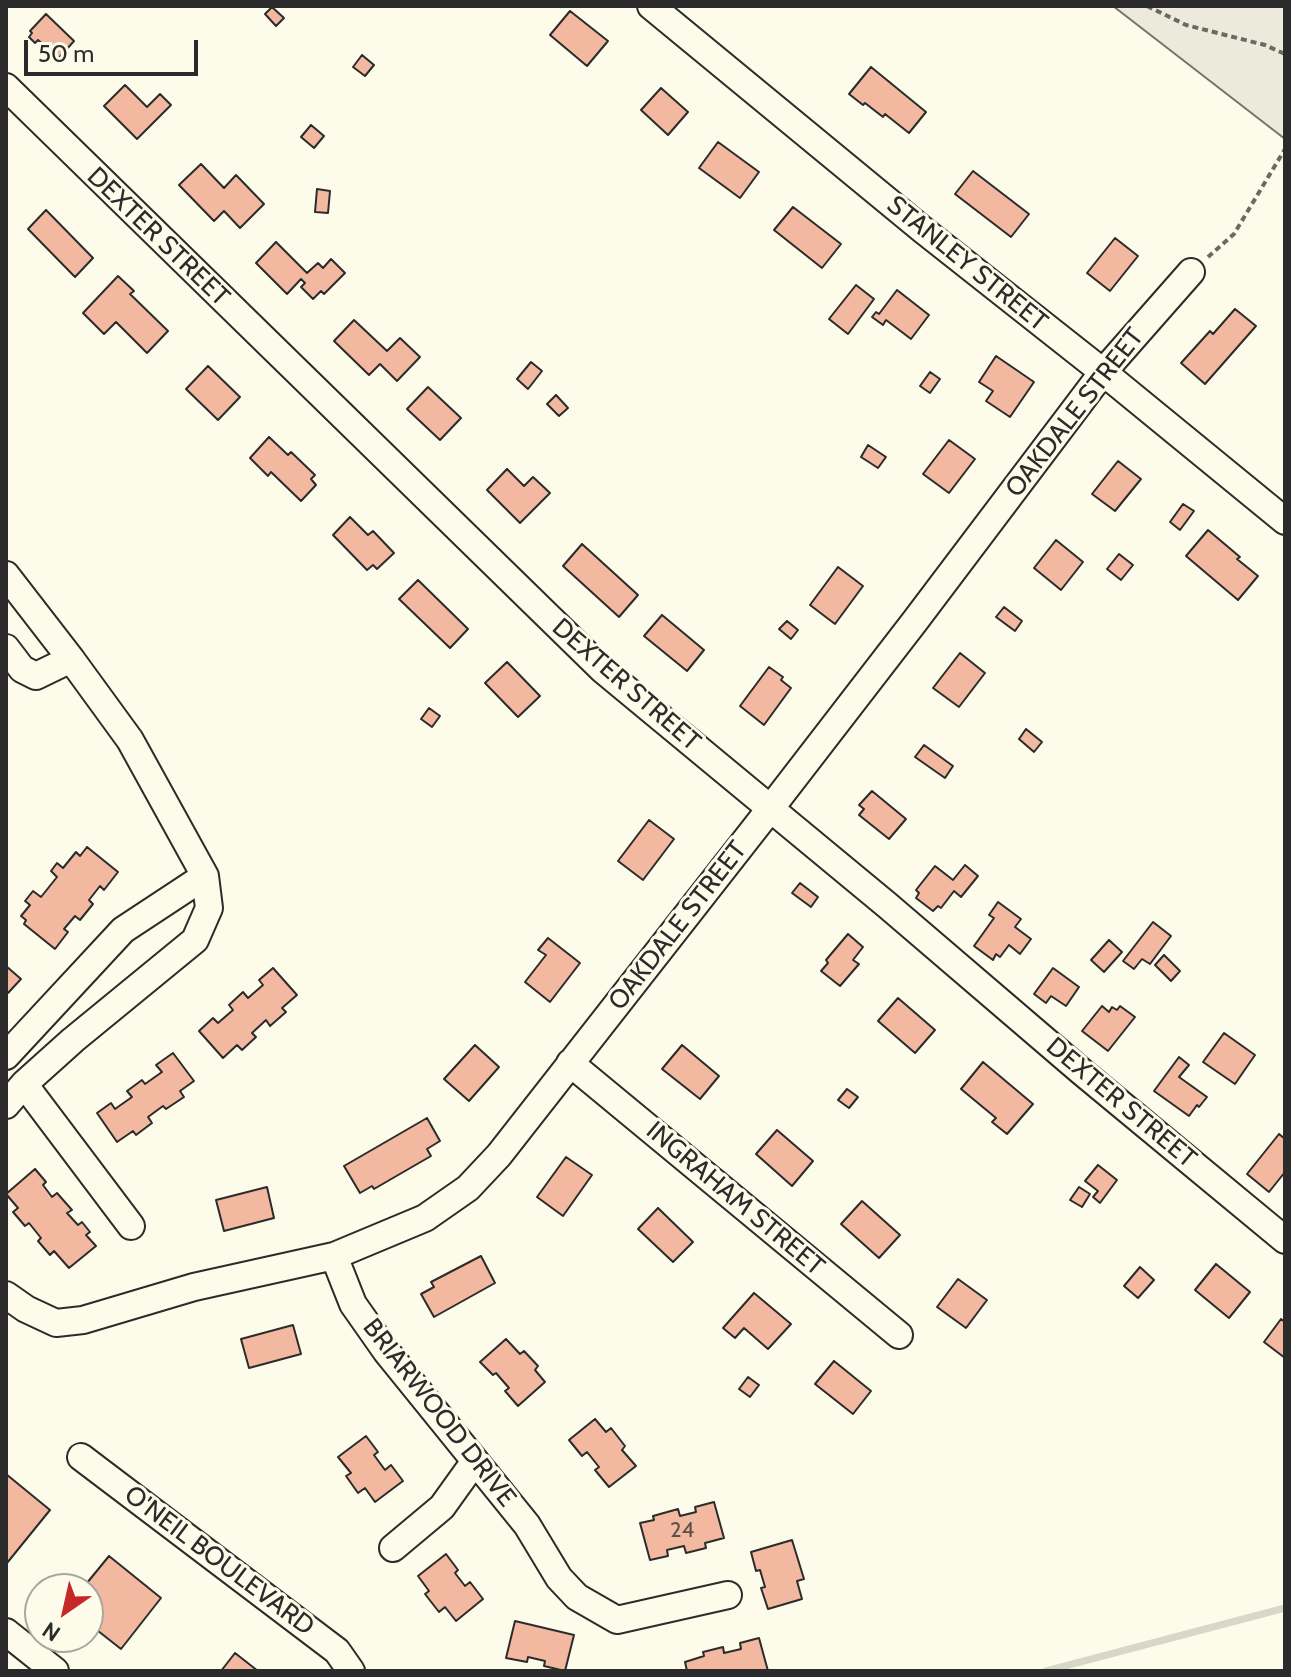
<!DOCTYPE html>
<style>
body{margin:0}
#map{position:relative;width:1291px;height:1677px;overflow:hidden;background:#fdfbea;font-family:Cabin,sans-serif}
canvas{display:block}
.frame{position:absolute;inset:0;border:8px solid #2b2b2b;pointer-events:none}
.north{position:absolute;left:24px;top:1573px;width:80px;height:80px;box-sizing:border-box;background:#fdfbea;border:2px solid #a9a89e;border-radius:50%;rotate:214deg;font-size:22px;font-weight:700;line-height:32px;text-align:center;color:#2b2b2b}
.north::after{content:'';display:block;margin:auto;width:28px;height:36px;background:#c62828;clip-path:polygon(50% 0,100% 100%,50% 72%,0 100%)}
.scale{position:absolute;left:24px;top:40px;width:174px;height:36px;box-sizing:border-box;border:4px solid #2b2b2b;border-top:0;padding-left:10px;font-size:24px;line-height:28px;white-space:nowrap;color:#2b2b2b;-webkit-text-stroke:6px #fdfbea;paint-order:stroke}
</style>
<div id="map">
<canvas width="1291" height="1677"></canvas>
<div class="frame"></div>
<div class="north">N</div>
<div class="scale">50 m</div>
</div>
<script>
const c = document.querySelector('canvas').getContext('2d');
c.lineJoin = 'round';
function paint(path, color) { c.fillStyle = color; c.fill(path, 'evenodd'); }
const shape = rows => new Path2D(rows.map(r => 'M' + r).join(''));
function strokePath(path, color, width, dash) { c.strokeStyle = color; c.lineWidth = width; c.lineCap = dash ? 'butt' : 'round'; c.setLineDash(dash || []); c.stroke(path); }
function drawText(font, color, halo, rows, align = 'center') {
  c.font = font + ' Cabin,sans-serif'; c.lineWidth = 6; c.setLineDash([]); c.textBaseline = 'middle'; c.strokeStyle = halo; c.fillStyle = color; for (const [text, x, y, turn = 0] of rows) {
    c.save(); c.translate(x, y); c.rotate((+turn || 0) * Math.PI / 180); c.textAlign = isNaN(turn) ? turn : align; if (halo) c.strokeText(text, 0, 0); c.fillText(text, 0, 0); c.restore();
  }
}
const green = shape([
 [1113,6,1285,6,1285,139,1113,6]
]);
paint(green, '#ecebdb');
strokePath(green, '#74746e', 2);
strokePath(shape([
 [1046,1671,1285,1608]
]), '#d8d7c9', 7);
const building = shape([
 [272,7,284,18,276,26,265,14,272,7],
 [570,11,608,41,587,66,550,35,570,11],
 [46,14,74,41,58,59,54,55,52,58,47,53,49,50,38,40,35,43,29,37,32,33,30,31,46,14],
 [362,55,374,65,365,76,353,67,362,55],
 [871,67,926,112,909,133,885,114,883,117,865,103,863,105,849,94,871,67],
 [125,85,147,107,160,94,171,105,137,139,104,106,125,85],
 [661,88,688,112,668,135,641,110,661,88],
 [311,125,324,136,314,148,301,137,311,125],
 [718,142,759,172,740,198,699,168,718,142],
 [201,164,224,188,236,175,264,204,240,228,224,211,214,221,179,185,201,164],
 [973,171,1029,214,1011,237,955,194,973,171],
 [317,189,330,191,328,213,315,212,317,189],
 [793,207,841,244,822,268,774,230,793,207],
 [46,210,93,258,75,277,28,229,46,210],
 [1115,238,1138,256,1110,291,1087,273,1115,238],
 [276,242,307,273,318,263,323,268,331,259,345,273,324,294,321,291,313,299,301,287,305,283,301,279,287,294,256,263,276,242],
 [118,276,134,291,130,294,168,331,147,353,116,322,104,334,83,313,118,276],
 [856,285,874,299,848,334,829,319,856,285],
 [897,290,929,315,911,339,886,320,883,325,872,317,876,312,879,314,897,290],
 [1235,309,1256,326,1205,384,1181,363,1210,331,1213,334,1235,309],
 [354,320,387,351,400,338,420,357,397,381,380,364,369,375,334,341,354,320],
 [996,356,1034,382,1010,417,986,401,993,391,979,382,996,356],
 [531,362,542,371,528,389,517,379,531,362],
 [208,366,240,397,218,420,186,389,208,366],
 [930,372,940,379,930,393,920,386,930,372],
 [428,387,461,418,440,440,407,409,428,387],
 [556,395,568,408,559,416,547,404,556,395],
 [269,437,288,455,291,452,315,475,311,479,316,485,301,501,271,472,268,476,250,458,269,437],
 [949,440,975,459,949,493,923,474,949,440],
 [868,445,886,457,878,468,861,457,868,445],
 [1118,461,1141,479,1115,511,1092,494,1118,461],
 [507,469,524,486,533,477,550,493,520,523,487,490,507,469],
 [1183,504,1194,511,1180,530,1170,522,1183,504],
 [350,517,368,535,373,531,394,553,377,569,373,565,367,570,333,535,350,517],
 [1208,530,1240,557,1237,559,1258,576,1238,600,1186,556,1208,530],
 [1056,540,1083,562,1061,590,1034,568,1056,540],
 [582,544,638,595,619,617,563,566,582,544],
 [1119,554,1133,565,1121,580,1107,569,1119,554],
 [838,567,863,586,835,624,810,605,838,567],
 [418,580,468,629,450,648,399,599,418,580],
 [1004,607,1022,621,1015,631,996,617,1004,607],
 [662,615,704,650,687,671,644,636,662,615],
 [787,621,798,630,791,639,779,629,787,621],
 [960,653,985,673,959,707,933,688,960,653],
 [507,662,540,696,518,717,485,683,507,662],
 [769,667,783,677,781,680,791,688,764,725,740,706,769,667],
 [429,708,440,716,432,727,421,719,429,708],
 [1026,729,1042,742,1034,752,1019,739,1026,729],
 [924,745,953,766,945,778,915,757,924,745],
 [872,791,906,819,889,839,859,815,864,809,859,805,872,791],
 [649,820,674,839,643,880,618,861,649,820],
 [87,847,118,872,104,890,100,886,89,900,93,904,80,920,75,916,64,929,68,932,55,949,24,924,26,920,21,916,30,905,25,901,33,891,41,897,57,877,51,871,57,863,63,868,76,852,80,856,87,847],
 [965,865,978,876,961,897,954,891,941,908,938,906,933,911,916,898,919,893,916,890,935,866,953,880,965,865],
 [800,883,818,897,811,907,792,893,800,883],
 [998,902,1021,919,1015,927,1031,939,1020,954,1009,945,1000,957,996,954,993,960,974,946,994,918,989,915,998,902],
 [1153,922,1171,936,1150,964,1142,959,1134,969,1123,961,1153,922],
 [848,934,863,947,853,960,859,964,840,986,821,971,828,963,826,960,848,934],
 [548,938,580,963,550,1002,525,982,546,955,538,950,548,938],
 [1109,940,1122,952,1104,972,1091,960,1109,940],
 [1164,955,1180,971,1171,981,1155,965,1164,955],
 [6,966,21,979,8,993,6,992,6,966],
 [273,968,297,995,282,1008,286,1012,270,1026,266,1020,252,1033,256,1037,242,1050,237,1045,223,1058,199,1031,213,1018,218,1023,233,1010,229,1005,243,992,248,998,263,985,259,980,273,968],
 [1053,968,1079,987,1066,1006,1051,996,1046,1003,1034,994,1053,968],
 [898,998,935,1030,915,1053,878,1021,898,998],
 [1102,1006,1109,1012,1112,1007,1117,1010,1120,1006,1135,1017,1108,1051,1082,1031,1102,1006],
 [1224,1033,1255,1055,1235,1084,1203,1062,1224,1033],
 [475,1045,499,1067,469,1101,444,1079,475,1045],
 [682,1045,719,1076,700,1099,662,1069,682,1045],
 [173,1053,194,1081,180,1091,184,1097,166,1109,163,1106,148,1117,152,1123,136,1135,133,1131,117,1142,97,1113,111,1103,115,1109,132,1097,127,1091,142,1080,145,1084,162,1072,156,1065,173,1053],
 [1179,1057,1189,1065,1179,1077,1207,1097,1199,1107,1197,1105,1189,1116,1154,1091,1179,1057],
 [983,1062,1033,1104,1007,1134,992,1122,996,1118,961,1089,983,1062],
 [847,1089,858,1097,849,1108,838,1100,847,1089],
 [427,1118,440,1141,427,1149,431,1156,374,1189,372,1186,360,1193,344,1166,427,1118],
 [777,1130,813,1161,792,1186,756,1154,777,1130],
 [1279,1134,1285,1139,1285,1172,1269,1192,1247,1174,1279,1134],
 [566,1157,592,1175,563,1216,537,1197,566,1157],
 [1098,1165,1117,1180,1100,1203,1093,1197,1098,1191,1085,1181,1098,1165],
 [35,1169,46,1182,43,1185,52,1197,57,1193,72,1210,67,1213,78,1225,82,1222,90,1232,86,1235,96,1246,69,1268,54,1251,50,1255,38,1241,41,1238,29,1223,25,1226,13,1212,18,1208,6,1194,35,1169],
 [267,1187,274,1218,224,1231,216,1200,267,1187],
 [1079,1187,1090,1194,1082,1207,1070,1200,1079,1187],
 [862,1201,900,1235,879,1258,841,1224,862,1201],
 [658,1208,693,1242,673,1262,638,1229,658,1208],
 [481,1256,495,1283,434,1317,421,1294,434,1287,431,1282,481,1256],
 [1216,1264,1250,1292,1229,1318,1195,1290,1216,1264],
 [1140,1267,1154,1280,1138,1298,1124,1286,1140,1267],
 [958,1279,987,1300,966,1328,937,1307,958,1279],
 [754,1293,791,1324,768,1349,744,1328,735,1338,723,1328,754,1293],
 [1281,1319,1285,1322,1285,1358,1264,1342,1281,1319],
 [293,1325,301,1354,249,1368,241,1339,293,1325],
 [506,1339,520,1354,524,1351,538,1366,535,1370,545,1382,518,1406,505,1391,509,1388,496,1373,493,1375,480,1362,506,1339],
 [834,1361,871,1391,853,1414,815,1384,834,1361],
 [748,1377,759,1385,750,1397,739,1389,748,1377],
 [595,1419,606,1432,611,1428,625,1446,622,1450,636,1466,609,1487,595,1470,599,1467,587,1452,582,1456,569,1440,595,1419],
 [366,1436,378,1452,374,1455,385,1470,391,1465,403,1481,375,1502,365,1488,358,1493,346,1476,351,1473,338,1457,366,1436],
 [6,1474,50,1510,7,1563,6,1562,6,1474],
 [714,1502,724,1538,705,1543,706,1548,686,1553,684,1546,667,1550,668,1556,650,1560,640,1523,654,1520,653,1516,678,1509,680,1516,696,1512,695,1507,714,1502],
 [792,1540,804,1579,797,1581,802,1599,768,1609,761,1588,765,1587,760,1570,756,1571,751,1552,792,1540],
 [446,1554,458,1570,455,1573,465,1586,470,1582,483,1599,456,1621,445,1607,439,1612,425,1594,429,1591,418,1576,446,1554],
 [109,1556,161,1598,121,1649,88,1623,88,1589,82,1589,109,1556],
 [515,1621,574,1635,565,1671,544,1666,545,1661,528,1657,527,1662,506,1658,515,1621],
 [759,1638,768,1671,687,1671,685,1662,704,1656,703,1652,723,1647,724,1653,741,1649,740,1643,759,1638],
 [235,1653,258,1671,221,1671,235,1653]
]);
paint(building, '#f2b8a0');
strokePath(building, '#2b2b2b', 2);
const minor = shape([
 [651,6,923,230,1103,372,1285,521],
 [6,87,603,670,887,905,1082,1072,1285,1240],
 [6,575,71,659,130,740,205,876,209,908,195,940,73,1040,24,1084,6,1105],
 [6,648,22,669,36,676,71,659],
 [6,1056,123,930,205,876],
 [570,1063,899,1335],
 [24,1084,131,1226],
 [334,1256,353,1304,386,1351,527,1525,559,1578,577,1597,617,1620,728,1595],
 [6,1295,26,1309,56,1323,83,1320,194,1287,334,1256,425,1218,468,1188,499,1155,770,809,915,621,1103,372,1191,272],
 [81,1457,337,1651,351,1671],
 [393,1548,442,1507,475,1461],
 [6,1632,55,1671]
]);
strokePath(minor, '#2b2b2b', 30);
strokePath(shape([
 [1147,6,1186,25,1265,45,1285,54],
 [1208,257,1234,234,1285,149]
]), '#6a6964', 4, [6, 4]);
strokePath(minor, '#fdfbea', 26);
drawText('22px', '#5d4e48', null, [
 ["24",682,1531]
]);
drawText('26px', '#2b2b2b', '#fdfbea', [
 ["DEXTER STREET",158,237,44],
 ["STANLEY STREET",967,264,39],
 ["OAKDALE STREET",1075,413,-52],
 ["DEXTER STREET",626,685,41],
 ["OAKDALE STREET",678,926,-52],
 ["DEXTER STREET",1121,1103,40],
 ["INGRAHAM STREET",735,1199,40],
 ["BRIARWOOD DRIVE",439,1413,52],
 ["O'NEIL BOULEVARD",219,1561,37]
]);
</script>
